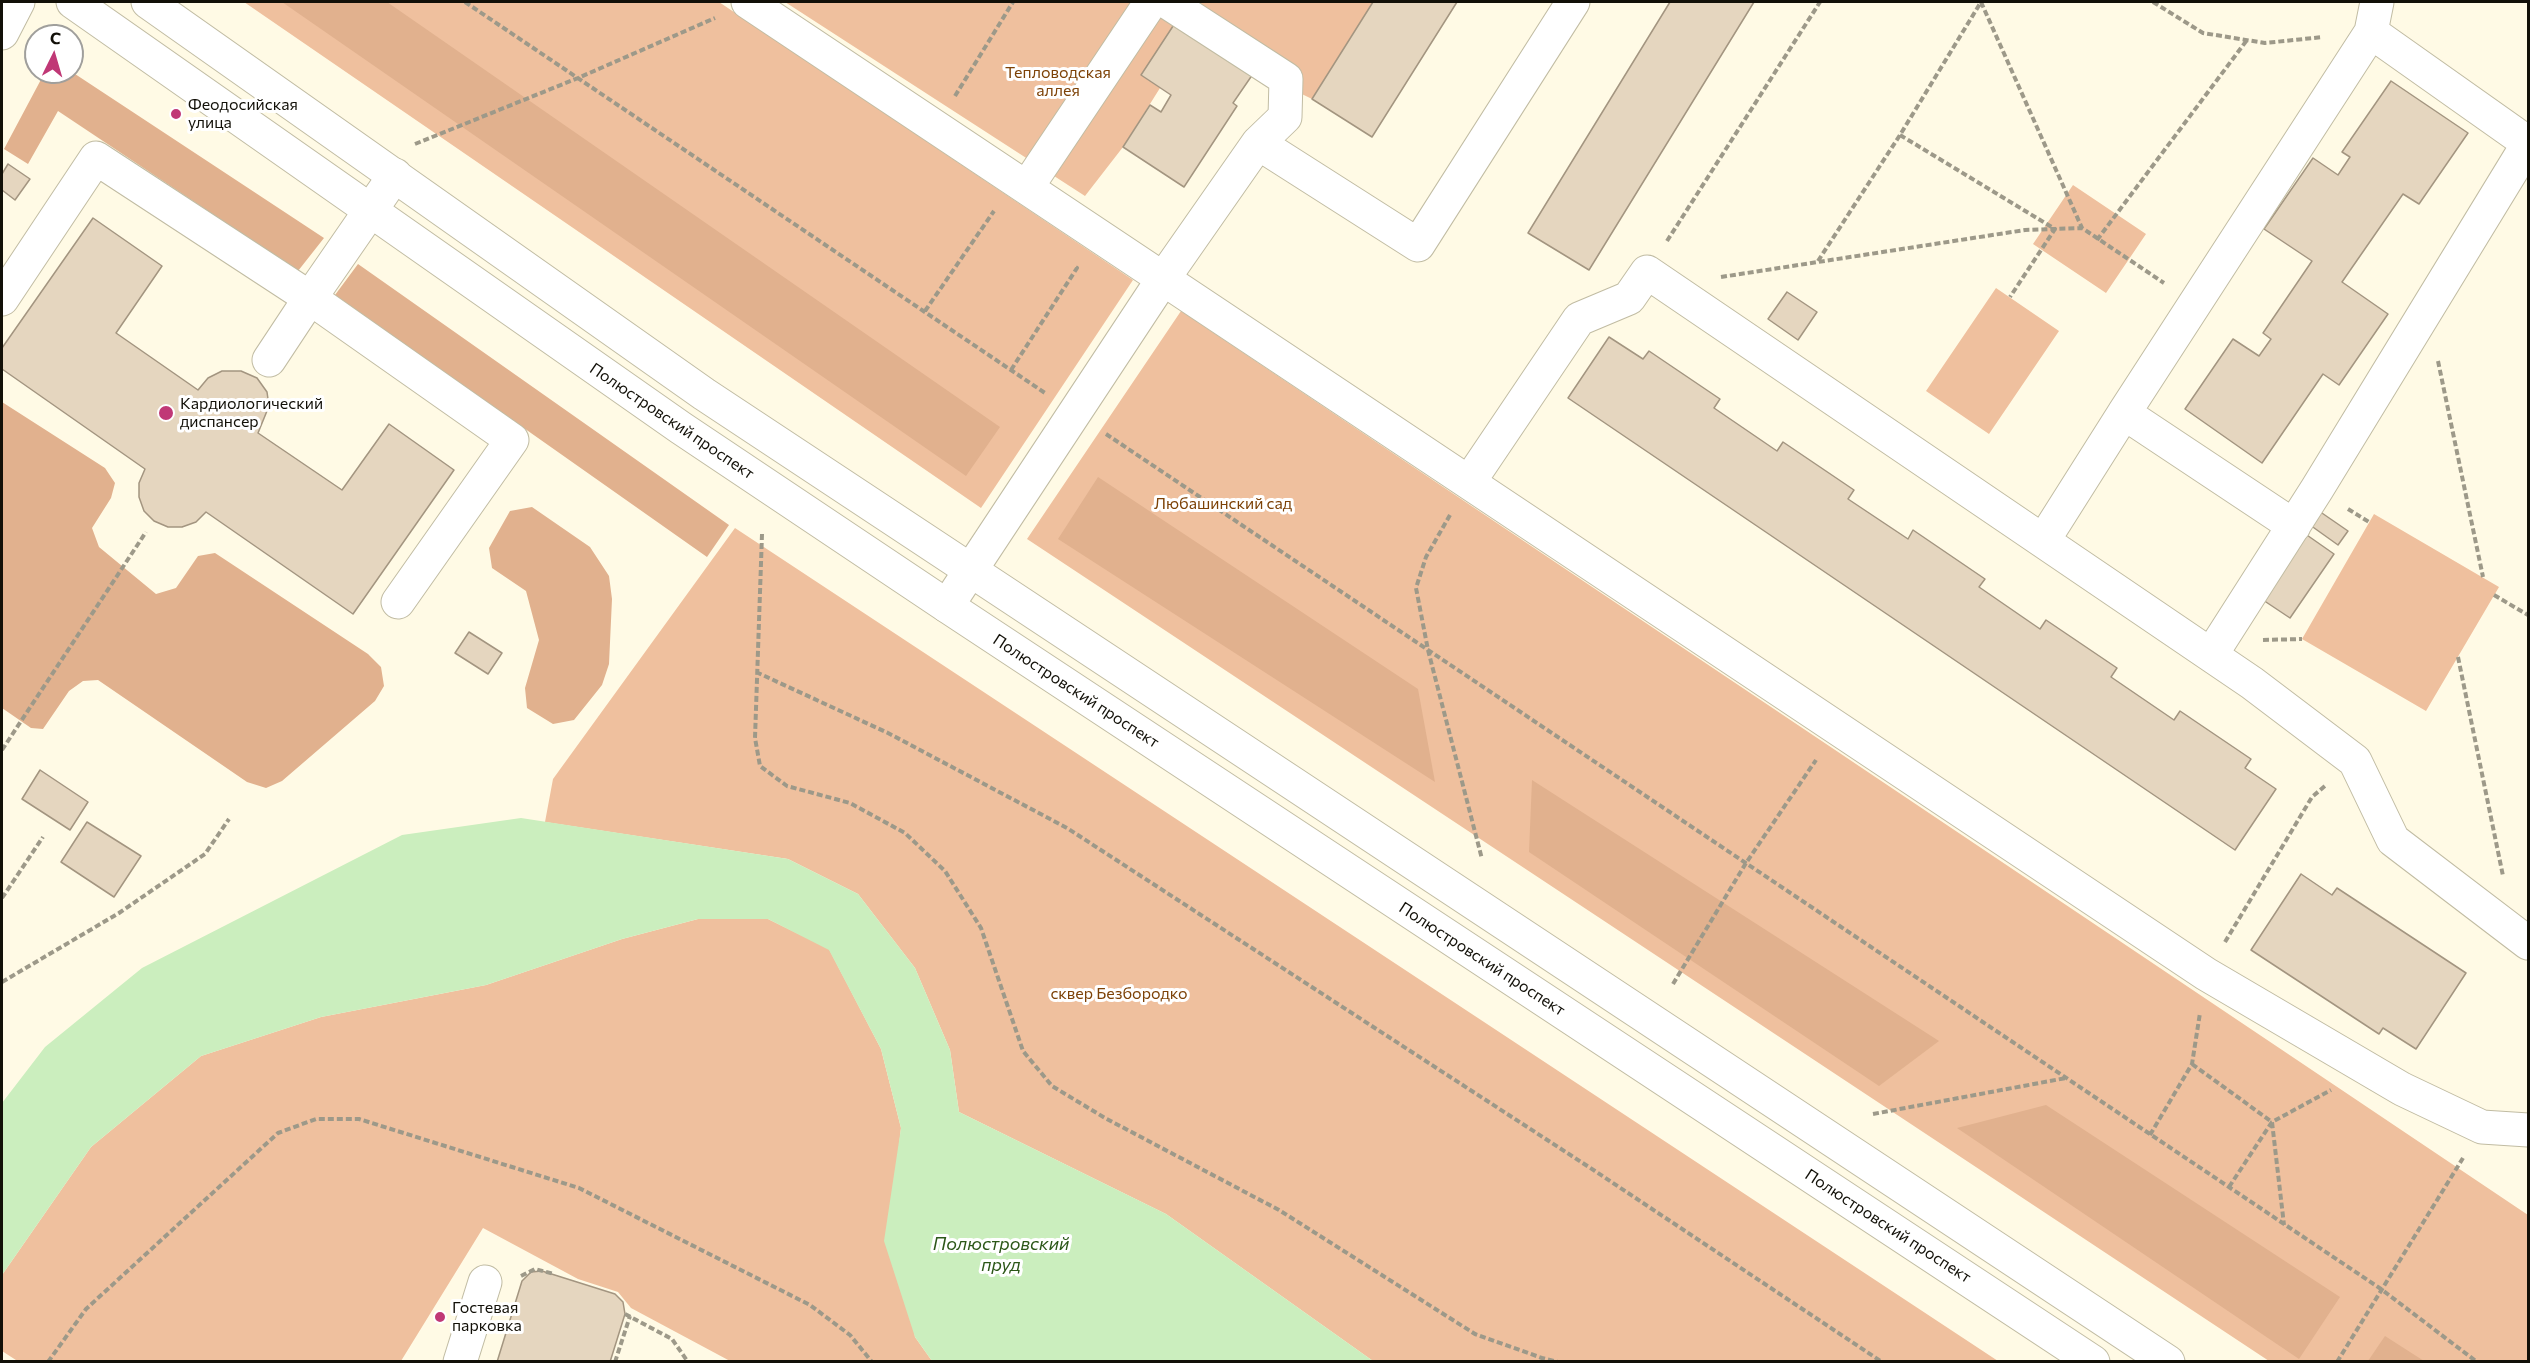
<!DOCTYPE html>
<meta charset="utf-8">
<style>
body{margin:0}
#map{position:relative;width:2530px;height:1363px;overflow:hidden;background:#fffae5;font-family:Commissioner,sans-serif}
canvas{display:block}
.frame{position:absolute;inset:0;border:3px solid #121008;pointer-events:none}
.north{position:absolute;left:24px;top:24px;width:60px;height:60px;box-sizing:border-box;background:#fff;border:2px solid #a09f9c;border-radius:50%;rotate:5deg;font-size:16px;font-weight:700;line-height:24px;text-align:center;color:#121008}
.north::after{content:'';display:block;margin:auto;width:21px;height:27px;background:#c03876;clip-path:polygon(50% 0,100% 100%,50% 72%,0 100%)}
</style>
<div id="map">
<canvas width="2530" height="1363"></canvas>
<div class="frame"></div>
<div class="north">С</div>
</div>
<script>
const c = document.querySelector('canvas').getContext('2d');
c.lineJoin = 'round';
function paint(path, color) { c.fillStyle = color; c.fill(path, 'evenodd'); }
const shape = rows => new Path2D(rows.map(r => 'M' + r).join(''));
function strokePath(path, color, width, dash) { c.strokeStyle = color; c.lineWidth = width; c.lineCap = dash ? 'butt' : 'round'; c.setLineDash(dash || []); c.stroke(path); }
function drawText(font, color, halo, rows, align = 'center') {
  c.font = font + ' Commissioner,sans-serif'; c.lineWidth = 6; c.setLineDash([]); c.textBaseline = 'middle'; c.strokeStyle = halo; c.fillStyle = color; for (const [text, x, y, turn = 0] of rows) {
    c.save(); c.translate(x, y); c.rotate((+turn || 0) * Math.PI / 180); c.textAlign = isNaN(turn) ? turn : align; if (halo) c.strokeText(text, 0, 0); c.fillText(text, 0, 0); c.restore();
  }
}
paint(shape([
 [244,2,719,2,1133,280,981,508],
 [785,2,1373,2,1312,99,1255,71,1141,75,1160,88,1123,147,1085,196],
 [2073,185,2146,234,2106,293,2033,244],
 [1996,288,2059,331,1989,434,1926,391],
 [1181,311,2528,1215,2528,1361,2269,1361,1027,539],
 [2374,514,2499,587,2426,711,2302,639],
 [735,528,1998,1361,1373,1361,1166,1214,959,1112,950,1050,915,968,858,894,788,859,545,822,553,779],
 [698,919,768,919,829,949,881,1049,901,1128,895,1181,915,1337,932,1361,730,1361,631,1308,618,1292,578,1279,483,1228,401,1361,19,1362,2,1351,2,1275,91,1147,201,1056,321,1017,486,985,622,939]
]), '#efc09e');
paint(shape([
 [282,2,387,2,1000,427,966,476],
 [45,72,72,72,324,238,298,271,58,111,28,164,4,149],
 [358,264,729,525,707,557,335,295],
 [2,402,105,468,115,483,111,498,92,528,99,547,156,594,176,588,198,556,215,553,368,654,381,667,384,686,375,701,282,781,266,788,247,782,98,680,83,681,69,691,43,729,31,728,2,708],
 [1098,477,1418,689,1435,782,1058,539],
 [532,507,590,547,609,576,612,599,609,664,602,685,574,720,553,724,527,708,525,688,539,640,526,591,492,568,489,548,510,511],
 [1532,780,1939,1041,1879,1086,1529,852],
 [2046,1105,2340,1297,2299,1359,1957,1128],
 [2385,1336,2424,1361,2368,1361]
]), '#e1b18e');
paint(shape([
 [521,818,788,859,858,894,915,968,950,1050,959,1112,1166,1214,1373,1361,932,1361,915,1337,884,1241,901,1128,881,1049,829,950,768,919,698,919,622,939,486,985,321,1017,201,1056,91,1147,2,1275,2,1103,45,1047,142,968,402,835]
]), '#cbeebe');
const building = shape([
 [1373,2,1457,2,1372,137,1312,99,1373,2],
 [1670,2,1754,2,1589,270,1528,233,1670,2],
 [1177,20,1255,71,1233,103,1237,106,1184,187,1123,147,1150,105,1161,112,1171,95,1141,75,1177,20],
 [2391,81,2468,133,2419,204,2403,194,2342,282,2388,314,2339,385,2323,374,2262,463,2185,409,2233,339,2259,356,2271,339,2263,333,2312,261,2264,229,2313,158,2338,175,2350,157,2342,152,2391,81],
 [8,164,30,179,15,200,2,190,2,174,8,164],
 [93,218,162,266,116,333,198,390,208,378,222,371,241,371,257,378,267,392,269,406,258,433,342,490,389,424,454,470,353,614,206,512,196,522,182,527,168,527,154,521,144,511,139,497,139,483,145,469,2,369,2,348,93,218],
 [1787,292,1817,312,1798,340,1768,319,1787,292],
 [1609,337,1643,359,1649,351,1720,399,1714,408,1777,451,1783,442,1854,490,1848,499,1908,539,1913,530,1985,579,1979,587,2040,629,2046,620,2117,668,2111,677,2174,720,2180,711,2251,759,2245,768,2276,789,2235,850,1568,398,1609,337],
 [2319,511,2348,531,2338,545,2310,525,2319,511],
 [2304,533,2334,554,2290,618,2260,598,2304,533],
 [469,632,502,653,488,674,455,653,469,632],
 [40,770,88,802,70,830,22,799,40,770],
 [87,822,141,856,114,897,61,862,87,822],
 [2301,874,2332,895,2337,888,2466,973,2416,1049,2383,1028,2379,1034,2251,950,2301,874],
 [542,1271,615,1294,623,1302,625,1314,610,1362,497,1362,522,1281,531,1272,542,1271]
]);
paint(building, '#e5d6bf');
strokePath(building, '#a39580', 1.5);
const minor = shape([
 [748,2,2206,974,2402,1089,2482,1127,2528,1130],
 [1167,2,1286,79,1285,117,1258,143],
 [2371,32,2377,2],
 [2,33,18,2],
 [1027,187,1151,2],
 [2,299,96,158,310,298,395,175],
 [269,360,310,298,512,440,398,602],
 [1469,482,1579,319,1629,298,1647,272,2252,683,2355,761,2393,840,2528,943],
 [2294,526,2124,413,2371,32,2528,143],
 [2043,541,2124,413],
 [947,606,1163,279,1258,143,1418,245,1573,2],
 [2211,655,2317,489,2528,144],
 [460,1362,485,1282]
]);
const major = shape([
 [73,2,681,428,947,606,2093,1362],
 [148,2,704,394,2168,1362]
]);
strokePath(minor, '#c1bca3', 35);
strokePath(major, '#c1bca3', 35);
strokePath(shape([
 [465,2,1045,393],
 [1981,2,2082,228],
 [2153,2,2203,33,2265,43,2323,37],
 [955,96,1013,2],
 [1900,135,2055,229,2010,297],
 [415,144,578,78,715,18],
 [2097,240,2247,40],
 [1667,241,1820,2],
 [1818,261,1900,135,1981,2],
 [1721,277,2025,230,2082,228,2164,283],
 [925,311,994,211],
 [2438,361,2483,577],
 [1011,370,1077,268,1074,266],
 [1106,434,2381,1289,2477,1362],
 [2348,509,2369,522],
 [1450,515,1426,557,1416,588,1428,650,1482,859],
 [762,534,755,738,760,766,787,786,850,803,905,833,945,871,981,928,1023,1051,1052,1086,1105,1118,1279,1210,1475,1334,1542,1358,1558,1362],
 [2494,595,2528,615],
 [2263,640,2302,639],
 [2458,657,2503,876],
 [756,672,888,733,1067,828,1595,1171,1882,1362],
 [2,750,146,532],
 [2,898,43,837],
 [2225,942,2312,797,2326,785],
 [2,982,119,913,205,854,229,819],
 [1673,984,1746,863,1816,760],
 [2192,1064,2272,1122,2284,1225],
 [1873,1114,2066,1078],
 [2150,1135,2192,1064,2200,1013],
 [2229,1187,2272,1122,2331,1090],
 [521,1276,535,1269,554,1274],
 [625,1314,672,1339,688,1362],
 [48,1362,86,1309,278,1133,316,1119,359,1119,579,1188,810,1305,850,1335,872,1362],
 [615,1362,630,1316],
 [2337,1362,2463,1158]
]), '#9d9989', 4, [6, 3]);
strokePath(minor, '#fff', 33);
strokePath(major, '#fff', 33);
for (const [x, y, r, color] of [
 [176,114,6,"#c03876"],
 [166,413,8,"#c03876"],
 [440,1317,6,"#c03876"]
]) { const dot = new Path2D(); dot.arc(x, y, r, 0, 2 * Math.PI); c.fillStyle = color; c.fill(dot); strokePath(dot, '#fff', 2); }
drawText('16px', '#7d4207', '#fff', [
 ["Тепловодская",1058,73],
 ["аллея",1058,91],
 ["Любашинский сад",1223,504],
 ["сквер Безбородко",1119,994]
]);
drawText('16px', '#121008', '#fff', [
 ["Феодосийская",188,105],
 ["улица",188,123],
 ["Кардиологический",180,404],
 ["диспансер",180,422],
 ["Гостевая",452,1308],
 ["парковка",452,1326]
], 'left');
drawText('16px', '#121008', '#fff', [
 ["Полюстровский проспект",672,421,34],
 ["Полюстровский проспект",1076,691,33],
 ["Полюстровский проспект",1482,959,33],
 ["Полюстровский проспект",1888,1226,33]
]);
drawText('italic 18px', '#2c5718', '#fff', [
 ["Полюстровский",1001,1244],
 ["пруд",1001,1265]
]);
</script>
